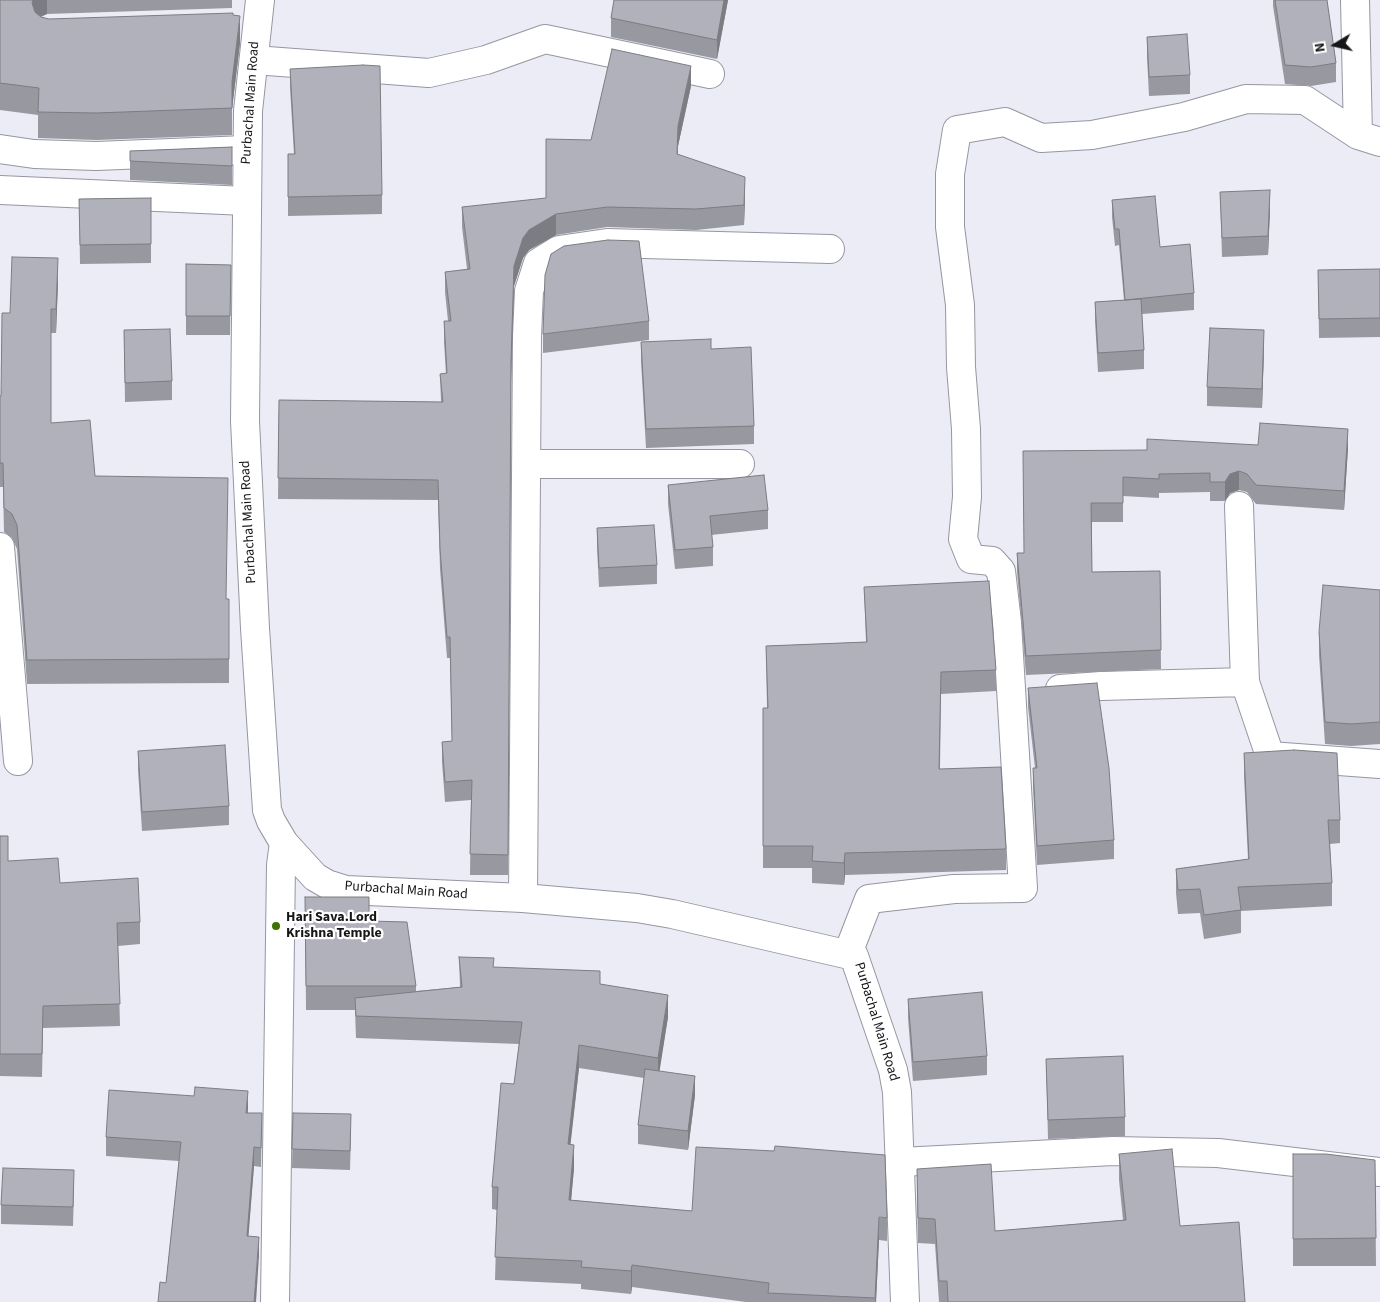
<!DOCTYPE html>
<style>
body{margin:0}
#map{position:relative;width:1380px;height:1302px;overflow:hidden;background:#ececf6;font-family:"Source Sans 3",sans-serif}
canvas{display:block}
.north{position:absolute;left:1310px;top:20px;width:50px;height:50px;-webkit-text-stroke:4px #fff;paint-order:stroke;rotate:261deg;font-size:14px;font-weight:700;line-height:20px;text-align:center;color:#161619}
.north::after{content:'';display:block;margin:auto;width:18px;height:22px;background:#161619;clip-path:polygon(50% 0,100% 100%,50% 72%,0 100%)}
</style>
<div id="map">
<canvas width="1380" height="1302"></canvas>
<div class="north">N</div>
</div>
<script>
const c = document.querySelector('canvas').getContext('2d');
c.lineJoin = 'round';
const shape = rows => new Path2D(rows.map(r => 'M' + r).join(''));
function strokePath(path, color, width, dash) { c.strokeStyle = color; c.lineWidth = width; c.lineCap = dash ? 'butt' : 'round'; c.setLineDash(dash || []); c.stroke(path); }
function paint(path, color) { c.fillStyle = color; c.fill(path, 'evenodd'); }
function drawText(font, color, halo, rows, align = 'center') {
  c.font = font + ' "Source Sans 3",sans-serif'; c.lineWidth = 4.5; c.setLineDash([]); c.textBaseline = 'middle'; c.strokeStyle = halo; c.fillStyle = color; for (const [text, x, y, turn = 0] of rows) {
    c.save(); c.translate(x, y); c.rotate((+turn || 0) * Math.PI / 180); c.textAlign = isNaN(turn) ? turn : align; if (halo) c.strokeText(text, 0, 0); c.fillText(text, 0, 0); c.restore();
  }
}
const street = shape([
 [1355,0,1358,135,1380,142],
 [254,60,429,73,486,60,545,39,710,74],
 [0,149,34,154,96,156,246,150],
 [0,190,246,201],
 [526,464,740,464],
 [1239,506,1245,682],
 [0,547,18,761],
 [1060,689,1101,686,1245,682,1270,756,1380,764],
 [523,898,527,336,529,291,538,263,559,250,607,243,830,249],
 [848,953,869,899,954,889,1023,888,1007,622,1001,571,992,561,971,559,963,539,967,497,966,429,961,367,960,305,950,227,950,174,957,130,1005,122,1041,138,1092,135,1184,117,1246,99,1305,100,1358,135],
 [901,1162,1113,1151,1218,1153,1380,1172],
 [275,1302,281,865,284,843]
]);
const secondary = shape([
 [260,0,248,111,245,421,255,628,267,810,271,821,284,843,315,877,327,884,346,890,523,898,637,908,672,914,854,956,893,1070,897,1092,905,1302]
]);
strokePath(street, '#9696a0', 30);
strokePath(secondary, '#9696a0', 30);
strokePath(street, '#fff', 28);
strokePath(secondary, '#fff', 28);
paint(shape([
 [0,0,232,0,232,8,47,14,41,17,49,19,233,15,240,43,232,109,232,135,96,140,38,138,38,115,0,110],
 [614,0,728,0,717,59,611,37,611,18],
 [1273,0,1327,0,1336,63,1336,82,1311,86,1285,84,1273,6],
 [1147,37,1190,75,1190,94,1149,96,1147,56],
 [290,69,382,195,382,214,288,216,288,154,294,154,290,88],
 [691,86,678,146,678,155,745,198,744,225,696,230,607,227,556,235,529,250,523,258,514,286,511,381,508,875,470,875,471,800,445,802,442,762,442,742,452,741,450,658,447,658,440,569,438,500,278,499,279,400,441,402,440,374,446,374,444,342,444,321,448,321,445,292,445,272,467,269,462,227,462,207,546,198,591,140],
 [232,147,232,185,130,180,130,151],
 [1220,192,1270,209,1268,255,1222,257],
 [151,198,151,263,80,264,79,199],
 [1112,200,1160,247,1194,293,1194,310,1142,314,1144,350,1144,369,1098,372,1095,321,1095,302,1124,300,1119,245,1115,246,1112,217],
 [186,264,231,265,230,335,186,335],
 [1380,269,1380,337,1319,338,1318,270],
 [58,282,56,333,51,333,51,423,95,476,227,599,229,599,229,683,27,684,17,549,12,538,4,532,3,487,0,487,0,396,1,396,10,313],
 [649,321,649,340,543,353,543,334],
 [124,330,172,381,172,400,125,402],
 [641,342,711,349,754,426,754,444,646,448,641,361],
 [1264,349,1262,408,1207,406,1207,387],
 [1258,445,1348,448,1344,510,1256,504,1247,492,1239,490,1230,493,1225,501,1210,501,1210,492,1159,493,1159,498,1123,496,1123,522,1092,522,1092,572,1160,571,1161,669,1026,675,1017,572,1017,553,1024,553,1147,450],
 [668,485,768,510,768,529,711,535,713,547,713,566,675,569,668,504],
 [597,528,657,565,657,584,599,587,597,547],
 [864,587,996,670,996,691,941,694,940,769,1006,849,1006,870,845,875,844,885,812,883,812,868,763,868,763,708,767,708,766,646,866,642],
 [1380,590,1380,744,1351,746,1325,744,1319,655,1319,632],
 [1028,688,1114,840,1114,859,1037,865,1033,787,1033,768,1035,768,1028,707],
 [138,751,229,806,229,825,142,831,138,770],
 [1244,753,1340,820,1340,843,1330,844,1332,883,1332,906,1241,911,1241,933,1204,939,1200,913,1178,914,1176,893,1176,869,1248,859,1244,776],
 [0,836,8,861,60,883,140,922,140,944,118,946,120,1026,43,1028,42,1077,0,1076],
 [305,897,369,921,416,986,416,991,460,987,459,957,494,967,600,984,668,1017,659,1071,695,1095,688,1150,638,1144,638,1125,644,1078,579,1068,570,1145,574,1168,571,1200,692,1211,887,1218,887,1241,879,1240,876,1302,746,1302,632,1287,631,1294,581,1289,581,1284,495,1280,497,1210,492,1209,492,1187,514,1084,519,1044,356,1038,355,1010,306,1010],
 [908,999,987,1056,987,1075,913,1081,908,1018],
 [1046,1059,1125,1117,1125,1136,1048,1139],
 [248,1113,262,1113,261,1167,254,1166,248,1236,259,1256,166,1283,179,1161,106,1156,106,1137],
 [293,1113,351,1133,350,1170,292,1168],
 [1119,1154,1245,1302,939,1302,935,1244,918,1243,917,1194,917,1169,995,1231,1123,1220,1119,1180],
 [1293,1154,1375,1160,1376,1266,1293,1266],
 [74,1189,73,1226,1,1224,1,1205]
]), '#9898a1');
paint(shape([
 [33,0,47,0,47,14,39,17,34,23,32,3],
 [724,0,728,0,717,59,717,40],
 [240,16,240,43,232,109,232,135,232,82],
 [691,66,691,86,678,146,677,175,678,126],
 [745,177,745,198,744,225,744,205],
 [1270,190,1270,209,1268,255,1268,236],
 [556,214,556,235,529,250,523,258,514,286,511,381,508,875,511,361,514,266,523,238,529,230],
 [58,258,58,282,56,333,56,309],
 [1264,330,1264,349,1262,408,1262,389],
 [1348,429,1348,448,1344,510,1344,491],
 [1239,471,1239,490,1230,493,1225,501,1225,482,1230,474],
 [845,853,845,875,844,885,844,863],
 [668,995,668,1017,658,1081,658,1058],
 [579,1045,579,1068,568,1167,568,1144],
 [695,1076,695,1095,688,1150,688,1131],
 [248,1091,248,1110,246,1132,246,1113],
 [574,1145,574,1168,569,1223,569,1200],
 [254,1147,254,1166,247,1255,247,1236],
 [879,1217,879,1240,876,1302,875,1302],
 [259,1237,259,1256,256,1302,254,1302],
 [632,1265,632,1287,631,1294,631,1271]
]), '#7c7c83');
const building = shape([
 [0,0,33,0,32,3,35,12,41,17,49,19,233,13,233,15,240,16,232,82,232,108,96,113,38,112,39,88,0,83,0,0],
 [614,0,724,0,717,40,611,18,614,0],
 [1275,0,1327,0,1336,63,1311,67,1285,65,1275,0],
 [1187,34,1190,75,1149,77,1147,37,1187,34],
 [612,49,691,66,678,126,677,154,745,177,744,205,696,209,607,207,556,214,529,230,523,238,514,266,511,361,508,855,470,854,472,780,445,782,442,742,452,741,450,637,447,637,440,549,438,480,278,478,279,400,443,402,440,374,447,373,444,321,451,321,445,272,470,269,462,207,546,198,546,139,591,140,612,49],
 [363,65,380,66,382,195,288,197,288,154,295,154,290,69,363,65],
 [232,147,232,166,130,161,130,151,232,147],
 [1270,190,1268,236,1222,238,1220,192,1270,190],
 [1155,196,1160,247,1190,244,1194,293,1125,300,1119,229,1115,229,1112,200,1155,196],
 [151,198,151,244,80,245,79,199,151,198],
 [608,240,639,241,649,321,543,334,545,275,551,254,564,246,608,240],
 [12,257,58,258,56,309,51,309,51,423,90,420,95,476,228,478,226,599,229,599,229,659,27,660,17,525,12,514,4,508,3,463,0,463,0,396,1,396,2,313,10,313,12,257],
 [186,264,231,265,230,316,186,316,186,264],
 [1380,269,1380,318,1319,319,1318,270,1380,269],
 [1141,299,1144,350,1098,353,1095,302,1141,299],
 [1210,328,1264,330,1262,389,1207,387,1210,328],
 [170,329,172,381,125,383,124,330,170,329],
 [711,339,711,349,751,347,754,426,646,429,641,342,711,339],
 [1260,423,1348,429,1344,491,1256,485,1247,474,1239,471,1230,474,1225,482,1210,482,1210,473,1159,474,1159,479,1123,477,1123,503,1091,503,1092,572,1160,571,1161,650,1026,656,1017,553,1024,553,1023,451,1147,450,1147,439,1258,445,1260,423],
 [764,475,768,510,710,516,713,547,675,550,668,485,764,475],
 [654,525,657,565,599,568,597,528,654,525],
 [989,581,996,670,941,672,939,769,1001,767,1006,849,845,853,844,863,812,861,813,846,763,846,763,708,768,708,766,646,867,642,864,587,989,581],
 [1323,585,1380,590,1380,722,1351,724,1325,722,1319,632,1323,585],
 [1097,683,1109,768,1114,840,1037,846,1033,768,1037,768,1028,688,1097,683],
 [225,745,229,806,142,812,138,751,225,745],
 [1294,750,1337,753,1340,820,1328,820,1332,883,1238,887,1241,910,1204,915,1200,889,1178,890,1176,869,1249,859,1244,753,1294,750],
 [0,836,8,836,8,861,58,858,60,883,138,878,140,922,117,923,120,1004,43,1006,42,1054,0,1054,0,836],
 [305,897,369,897,369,921,407,922,416,986,306,986,305,897],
 [459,957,494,958,493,967,600,971,600,984,668,995,658,1058,579,1045,568,1144,574,1145,569,1200,692,1211,696,1147,774,1151,775,1146,885,1155,887,1218,879,1217,875,1298,768,1293,769,1283,632,1265,631,1271,581,1267,582,1261,495,1257,498,1187,492,1187,501,1083,514,1084,522,1022,356,1016,355,998,462,987,459,957],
 [982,992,987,1056,913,1062,908,999,982,992],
 [1123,1056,1125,1117,1048,1120,1046,1059,1123,1056],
 [645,1069,695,1076,688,1131,638,1125,645,1069],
 [195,1087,248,1091,246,1113,262,1113,261,1148,254,1147,247,1236,259,1237,254,1302,158,1302,160,1282,166,1283,181,1142,106,1137,109,1090,194,1096,195,1087],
 [293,1113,351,1114,350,1151,292,1149,293,1113],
 [1172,1149,1180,1226,1239,1222,1245,1302,948,1302,947,1281,939,1281,935,1219,918,1218,917,1169,991,1164,995,1231,1126,1220,1119,1154,1172,1149],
 [1293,1154,1326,1154,1375,1160,1376,1238,1293,1239,1293,1154],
 [3,1168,74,1170,73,1207,1,1205,3,1168]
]);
paint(building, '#b1b1bb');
strokePath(building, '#7c7c83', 1);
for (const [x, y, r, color] of [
 [276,926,5,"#3d7300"]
]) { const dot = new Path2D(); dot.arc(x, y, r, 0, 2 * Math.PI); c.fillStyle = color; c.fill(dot); strokePath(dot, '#fff', 2); }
drawText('14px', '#161619', '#fff', [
 ["Purbachal Main Road",251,103,-86],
 ["Purbachal Main Road",249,522,-93],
 ["Purbachal Main Road",406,891,4],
 ["Purbachal Main Road",876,1022,73]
]);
drawText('bold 14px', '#161619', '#fff', [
 ["Hari Sava.Lord",286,918],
 ["Krishna Temple",286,934]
], 'left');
</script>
